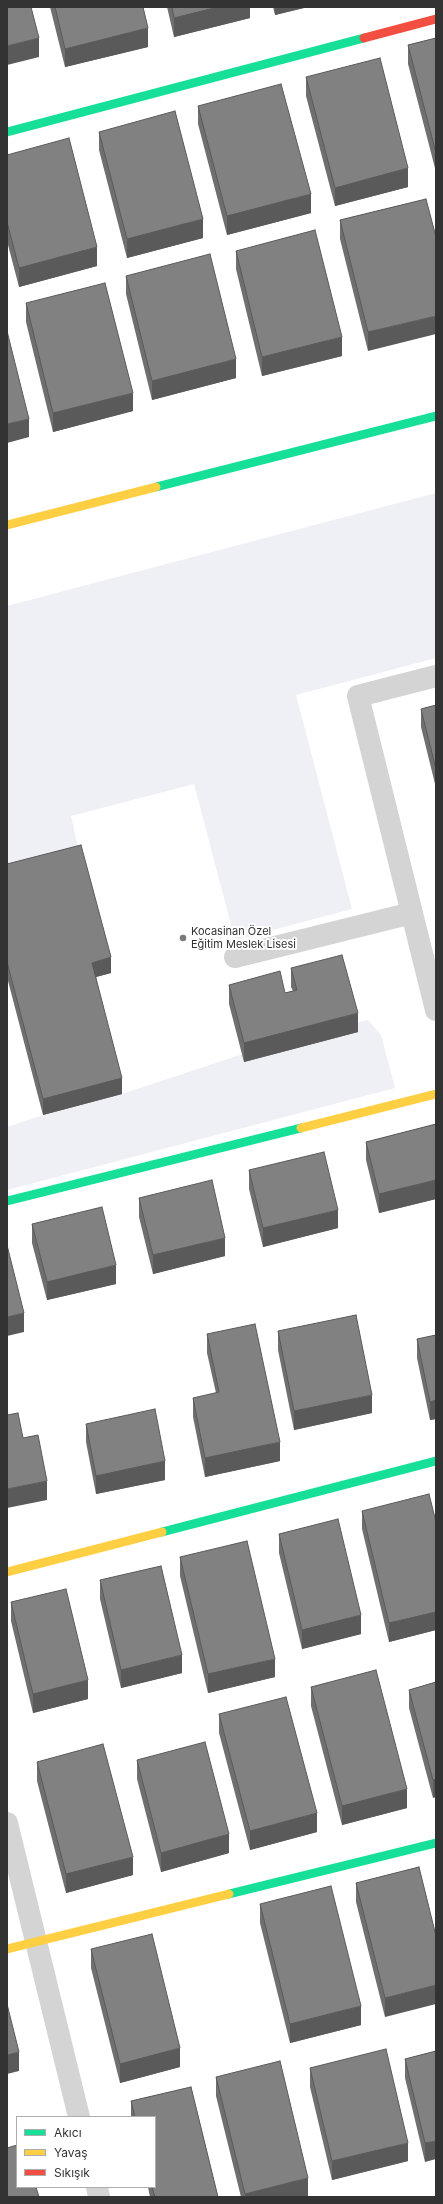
<!DOCTYPE html>
<meta charset="utf-8">
<style>
body{margin:0}
#map{position:relative;width:443px;height:2204px;overflow:hidden;background:#fff;font-family:Inter,sans-serif}
canvas{display:block}
.frame{position:absolute;inset:0;border:8px solid #333;pointer-events:none}
.legend{position:absolute;left:16px;top:2116px;width:140px;height:72px;box-sizing:border-box;background:#fff;border:1px solid #adadad;margin:0;padding:5px 7px;list-style:none;font-size:12px;color:#333}
.legend li{display:flex;align-items:center;gap:8px;height:20px}
.legend b{width:20px;border:1px solid #adadad}
</style>
<div id="map">
<canvas width="443" height="2204"></canvas>
<div class="frame"></div>
<ul class="legend">
<li><b style="height:5px;background:#16e098"></b>Akıcı</li>
<li><b style="height:5px;background:#ffcf43"></b>Yavaş</li>
<li><b style="height:5px;background:#f24e42"></b>Sıkışık</li>
</ul>
</div>
<script>
const c = document.querySelector('canvas').getContext('2d');
c.lineJoin = 'round';
function paint(path, color) { c.fillStyle = color; c.fill(path, 'evenodd'); }
const shape = rows => new Path2D(rows.map(r => 'M' + r).join(''));
function strokePath(path, color, width, dash) { c.strokeStyle = color; c.lineWidth = width; c.lineCap = dash ? 'butt' : 'round'; c.setLineDash(dash || []); c.stroke(path); }
function drawText(font, color, halo, rows, align = 'center') {
  c.font = font + ' Inter,sans-serif'; c.lineWidth = 4; c.setLineDash([]); c.textBaseline = 'middle'; c.strokeStyle = halo; c.fillStyle = color; for (const [text, x, y, turn = 0] of rows) {
    c.save(); c.translate(x, y); c.rotate((+turn || 0) * Math.PI / 180); c.textAlign = isNaN(turn) ? turn : align; if (halo) c.strokeText(text, 0, 0); c.fillText(text, 0, 0); c.restore();
  }
}
paint(shape([
 [436,493,436,658,296,695,352,909,235,940,194,784,71,816,81,860,7,879,7,606],
 [368,1020,381,1035,395,1088,7,1190,7,1127,43,1115,122,1094,258,1049]
]), '#efeff6');
strokePath(shape([
 [436,676,358,696,436,1010],
 [235,957,412,913],
 [7,1823,79,2117],
 [97,2187,99,2197]
]), '#d4d4d4', 22);
strokePath(shape([
 [7,132,364,38],
 [156,487,436,416],
 [7,1201,301,1128],
 [162,1532,436,1461],
 [229,1894,436,1843]
]), '#16e098', 9);
strokePath(shape([
 [7,525,156,487],
 [301,1128,436,1094],
 [7,1572,162,1532],
 [7,1949,229,1894]
]), '#ffcf43', 9);
strokePath(shape([
 [364,38,436,19]
]), '#f24e42', 9);
paint(shape([
 [50,7,143,7,148,47,65,67],
 [167,7,250,7,250,18,174,37],
 [273,7,308,7,275,15],
 [436,38,436,172,408,64,408,45],
 [306,77,408,187,335,206,306,96],
 [198,106,311,213,227,235,198,124],
 [99,132,203,238,127,258,99,150],
 [7,155,97,266,19,287,7,241],
 [426,199,368,351,340,239,340,220],
 [236,251,342,356,262,376,236,269],
 [126,276,236,378,152,400,126,294],
 [26,303,133,411,53,432,26,322],
 [436,705,436,788,421,727,421,709],
 [7,864,111,973,96,977,122,1094,43,1115,7,977],
 [291,968,358,1032,244,1062,229,1004,229,985,285,993,293,991,291,987],
 [436,1124,436,1199,379,1213,366,1160,366,1142],
 [249,1170,338,1228,263,1247,249,1189],
 [139,1198,225,1256,153,1274,139,1217],
 [32,1224,116,1284,47,1300,32,1243],
 [278,1331,372,1413,294,1430,278,1350],
 [207,1334,280,1461,205,1477,193,1417,193,1398,216,1393,207,1353],
 [436,1335,436,1419,430,1420,417,1358,417,1339],
 [86,1424,165,1480,96,1494,86,1442],
 [362,1511,436,1522,436,1630,389,1642,362,1529],
 [279,1534,361,1634,302,1649,279,1553],
 [180,1557,275,1677,208,1693,180,1576],
 [100,1580,182,1673,121,1688,100,1599],
 [11,1602,88,1699,33,1713,11,1621],
 [436,1682,433,1798,409,1708,409,1690],
 [311,1687,407,1808,342,1825,311,1706],
 [219,1714,317,1832,250,1850,219,1733],
 [137,1760,229,1853,161,1872,137,1779],
 [37,1762,133,1875,66,1893,37,1781],
 [419,1867,385,2017,356,1902,356,1883],
 [260,1904,361,2025,290,2043,260,1923],
 [91,1949,180,2067,120,2083,91,1968],
 [436,2051,425,2162,405,2078,405,2059],
 [310,2068,408,2161,332,2180,310,2087],
 [216,2077,308,2197,241,2197,216,2096],
 [191,2087,218,2197,150,2197,148,2187,155,2187,155,2117,131,2117,131,2101]
]), '#6f6f6f');
paint(shape([
 [218,7,250,7,250,18,174,37,174,18],
 [275,7,308,7,275,15],
 [148,28,148,47,65,67,65,49],
 [39,38,39,57,7,65,7,46],
 [408,168,408,187,335,206,335,188],
 [311,194,311,213,227,235,227,216],
 [203,219,203,238,127,258,127,239],
 [97,247,97,266,19,287,19,268],
 [436,316,436,334,368,351,368,332],
 [342,337,342,356,262,376,262,357],
 [236,359,236,378,152,400,152,381],
 [133,393,133,411,53,432,53,413],
 [29,419,29,437,7,443,7,424],
 [111,957,111,973,92,978,92,963],
 [358,1013,358,1032,244,1062,244,1043],
 [122,1078,122,1094,43,1115,43,1099],
 [436,1180,436,1199,379,1213,379,1194],
 [338,1210,338,1228,263,1247,263,1228],
 [225,1238,225,1256,153,1274,153,1255],
 [116,1265,116,1284,47,1300,47,1282],
 [24,1313,24,1332,7,1336,7,1317],
 [372,1395,372,1413,294,1430,294,1411],
 [436,1400,436,1419,430,1420,430,1402],
 [280,1442,280,1461,205,1477,205,1458],
 [165,1461,165,1480,96,1494,96,1476],
 [47,1481,47,1500,7,1508,7,1489],
 [436,1612,436,1630,389,1642,389,1623],
 [361,1615,361,1634,302,1649,302,1630],
 [182,1655,182,1673,121,1688,121,1670],
 [275,1659,275,1677,208,1693,208,1674],
 [88,1680,88,1699,33,1713,33,1694],
 [436,1779,436,1797,433,1798,433,1780],
 [407,1789,407,1808,342,1825,342,1806],
 [317,1813,317,1832,250,1850,250,1831],
 [229,1834,229,1853,161,1872,161,1853],
 [133,1857,133,1875,66,1893,66,1874],
 [436,1985,436,2004,385,2017,385,1998],
 [361,2006,361,2025,290,2043,290,2024],
 [180,2048,180,2067,120,2083,120,2064],
 [19,2052,19,2071,7,2074,7,2055],
 [436,2141,436,2159,425,2162,425,2143],
 [408,2143,408,2161,332,2180,332,2161],
 [308,2178,308,2197,245,2197,245,2194]
]), '#5a5a5a');
const building = shape([
 [7,7,31,7,39,38,7,46,7,7],
 [55,7,143,7,148,28,65,49,55,7],
 [172,7,218,7,174,18,172,7],
 [436,38,436,153,408,45,436,38],
 [380,58,408,168,335,188,306,77,380,58],
 [281,84,311,194,227,216,198,106,281,84],
 [175,111,203,219,127,239,99,132,175,111],
 [69,138,97,247,19,268,7,222,7,155,69,138],
 [426,199,436,237,436,316,368,332,340,220,426,199],
 [315,230,342,337,262,357,236,251,315,230],
 [210,254,236,359,152,381,126,276,210,254],
 [105,283,133,393,53,413,26,303,105,283],
 [7,331,29,419,7,424,7,331],
 [436,705,436,769,421,709,436,705],
 [81,845,111,957,92,963,122,1078,43,1099,7,962,7,864,81,845],
 [342,955,358,1013,244,1043,229,985,280,971,285,993,297,990,291,968,342,955],
 [436,1124,436,1180,379,1194,366,1142,436,1124],
 [324,1152,338,1210,263,1228,249,1170,324,1152],
 [212,1180,225,1238,153,1255,139,1198,212,1180],
 [102,1207,116,1265,47,1282,32,1224,102,1207],
 [7,1245,24,1313,7,1317,7,1245],
 [356,1315,372,1395,294,1411,278,1331,356,1315],
 [255,1324,280,1442,205,1458,193,1398,219,1392,207,1334,255,1324],
 [436,1335,436,1400,430,1402,417,1339,436,1335],
 [155,1409,165,1461,96,1476,86,1424,155,1409],
 [18,1413,23,1438,38,1435,47,1481,7,1489,7,1415,18,1413],
 [429,1494,436,1522,436,1612,389,1623,362,1511,429,1494],
 [338,1519,361,1615,302,1630,279,1534,338,1519],
 [247,1541,275,1659,208,1674,180,1557,247,1541],
 [161,1566,182,1655,121,1670,100,1580,161,1566],
 [66,1589,88,1680,33,1694,11,1602,66,1589],
 [376,1670,407,1789,342,1806,311,1687,376,1670],
 [436,1682,436,1779,433,1780,409,1690,436,1682],
 [286,1697,317,1813,250,1831,219,1714,286,1697],
 [205,1742,229,1834,161,1853,137,1760,205,1742],
 [103,1744,133,1857,66,1874,37,1762,103,1744],
 [419,1867,436,1936,436,1985,385,1998,356,1883,419,1867],
 [331,1886,361,2006,290,2024,260,1904,331,1886],
 [152,1934,180,2048,120,2064,91,1949,152,1934],
 [7,2004,19,2052,7,2055,7,2004],
 [386,2049,408,2143,332,2161,310,2068,386,2049],
 [436,2051,436,2141,425,2143,405,2059,436,2051],
 [280,2061,308,2178,245,2194,216,2077,280,2061],
 [191,2087,218,2197,155,2197,152,2187,155,2187,155,2117,135,2117,131,2101,191,2087],
 [17,2145,17,2187,36,2187,39,2197,7,2197,7,2148,17,2145]
]);
paint(building, '#818181');
strokePath(building, '#5a5a5a', 1);
for (const [x, y, r, color] of [
 [183,938,4,"#7a7a7a"]
]) { const dot = new Path2D(); dot.arc(x, y, r, 0, 2 * Math.PI); c.fillStyle = color; c.fill(dot); strokePath(dot, '#fff', 1.5); }
drawText('11px', '#333', '#fff', [
 ["Kocasinan Özel",191,932],
 ["Eğitim Meslek Lisesi",191,945]
], 'left');
</script>
